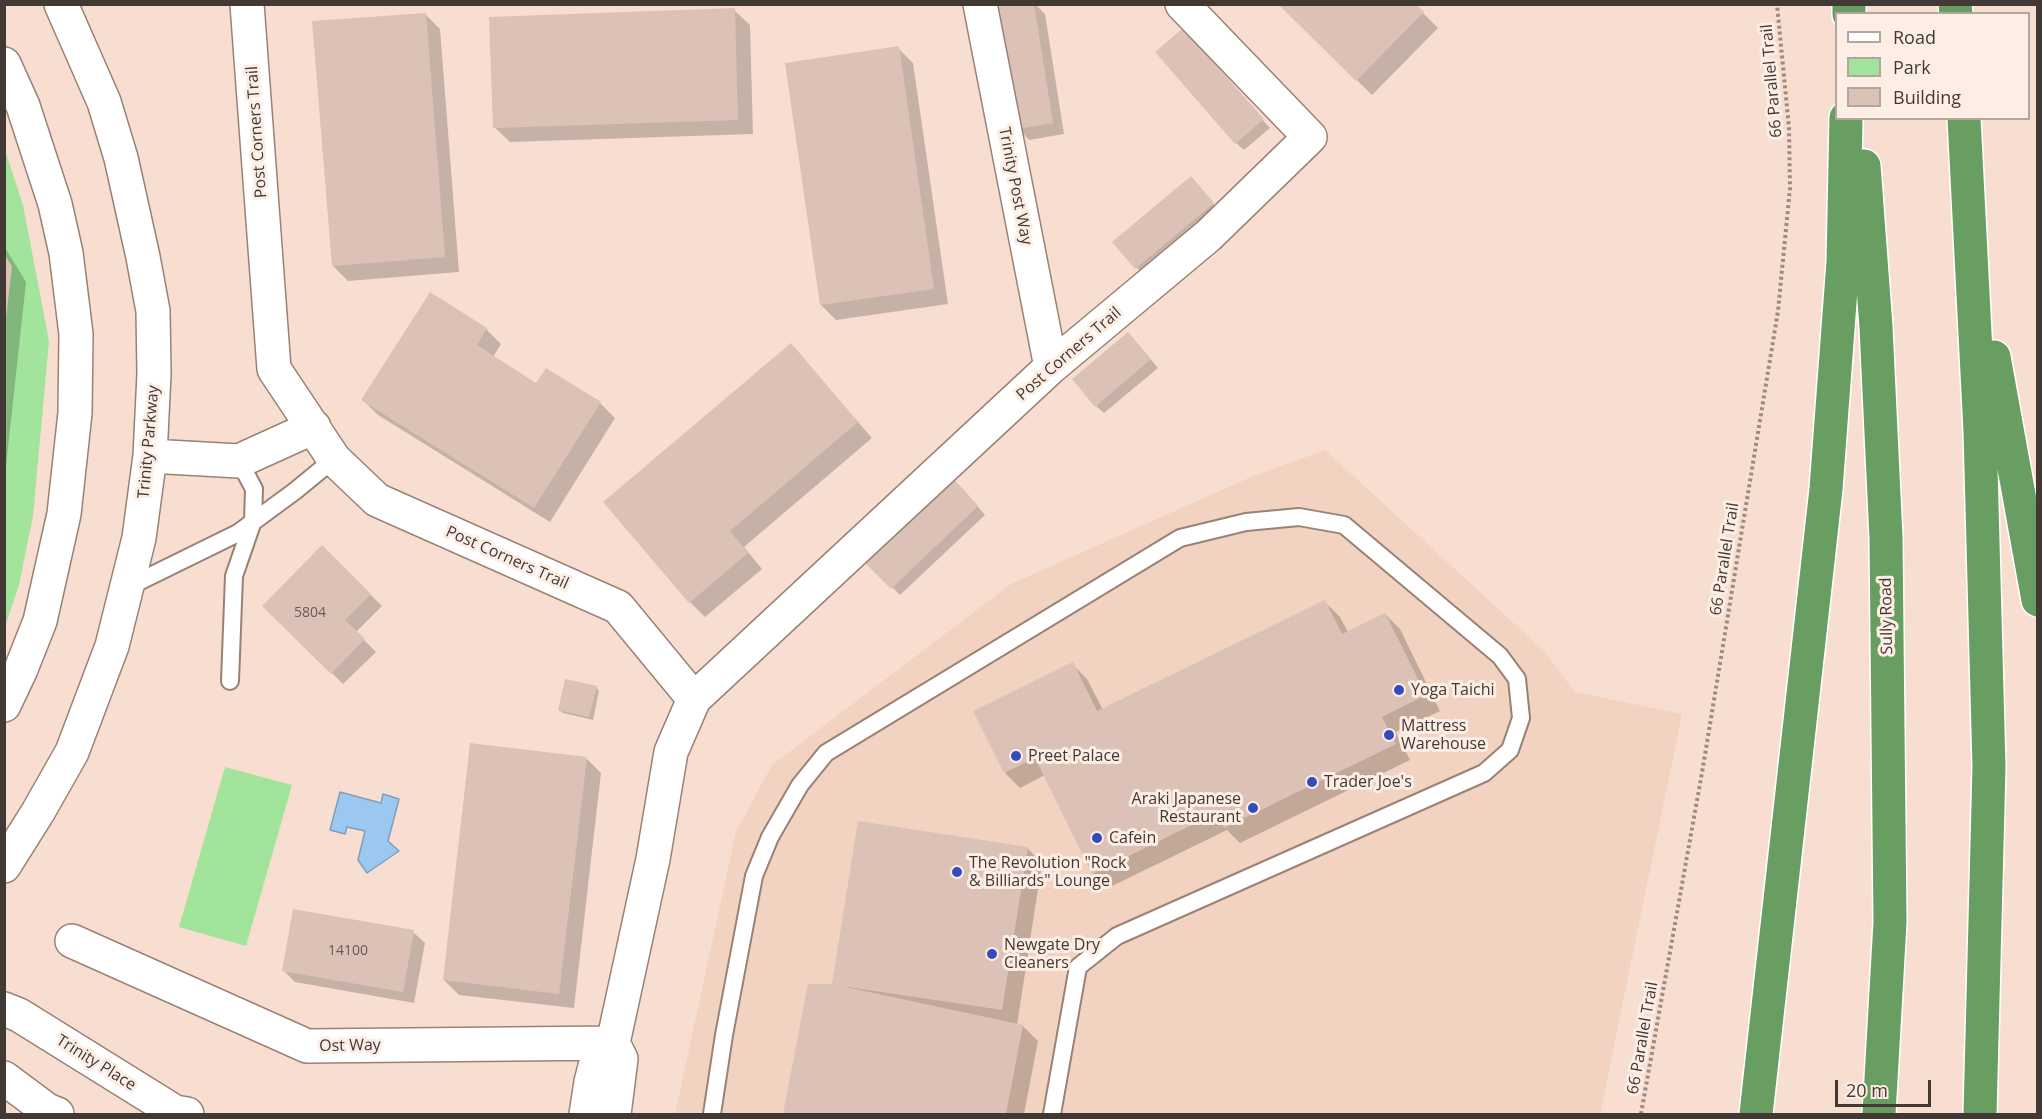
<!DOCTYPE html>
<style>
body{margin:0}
#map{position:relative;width:2042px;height:1119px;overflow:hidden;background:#f8ded0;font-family:"Open Sans",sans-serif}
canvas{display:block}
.frame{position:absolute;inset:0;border:6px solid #433934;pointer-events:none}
.legend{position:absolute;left:1835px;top:12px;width:195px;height:108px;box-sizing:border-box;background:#fdeee5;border:2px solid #b3a69e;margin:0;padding:8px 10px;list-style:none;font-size:18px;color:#433934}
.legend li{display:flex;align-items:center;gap:12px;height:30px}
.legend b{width:30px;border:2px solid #b3a69e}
.scale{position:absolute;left:1835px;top:1080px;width:96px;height:27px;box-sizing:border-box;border:3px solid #433934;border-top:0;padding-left:8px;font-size:18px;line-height:21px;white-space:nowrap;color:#433934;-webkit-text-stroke:4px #fdeee5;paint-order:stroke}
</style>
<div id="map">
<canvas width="2042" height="1119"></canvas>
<div class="frame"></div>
<ul class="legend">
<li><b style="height:8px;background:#fff"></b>Road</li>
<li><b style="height:16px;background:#a2e49c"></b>Park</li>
<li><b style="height:16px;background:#dcc1b7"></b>Building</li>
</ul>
<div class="scale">20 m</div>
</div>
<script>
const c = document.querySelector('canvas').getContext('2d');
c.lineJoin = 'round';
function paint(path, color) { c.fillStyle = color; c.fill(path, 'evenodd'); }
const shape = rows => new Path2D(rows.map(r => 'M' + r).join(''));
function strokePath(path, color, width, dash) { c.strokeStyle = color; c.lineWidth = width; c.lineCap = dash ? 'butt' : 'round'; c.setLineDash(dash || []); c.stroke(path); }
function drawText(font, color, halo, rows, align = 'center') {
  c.font = font + ' "Open Sans",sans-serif'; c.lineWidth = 6; c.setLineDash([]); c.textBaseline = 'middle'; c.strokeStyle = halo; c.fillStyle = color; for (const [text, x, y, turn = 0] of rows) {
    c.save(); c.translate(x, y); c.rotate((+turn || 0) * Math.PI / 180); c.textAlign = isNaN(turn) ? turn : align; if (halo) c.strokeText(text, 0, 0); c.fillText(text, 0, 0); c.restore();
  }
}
paint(shape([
 [1325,450,1544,651,1575,692,1682,714,1600,1114,675,1114,736,832,772,765,1011,584,1251,477]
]), '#f2d2c0');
paint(shape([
 [4,147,23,205,49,341,33,516,19,585,5,627],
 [225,767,292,785,246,946,179,927]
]), '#a2e49c');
const water = shape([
 [340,792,381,803,383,794,399,799,388,841,399,851,367,873,358,860,365,831,347,827,345,834,330,830,340,792]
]);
paint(water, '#9bc8f1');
strokePath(water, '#819db8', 1.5);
paint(shape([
 [1021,4,1035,4,1045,14,1064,134,1029,140,1018,128],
 [1280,4,1414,4,1438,28,1372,95],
 [734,10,750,25,753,134,510,142,494,127],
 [425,14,440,29,459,272,348,281,333,266],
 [1190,37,1270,128,1244,150,1236,143],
 [898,48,913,63,948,304,836,320,821,305],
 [1198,186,1220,212,1144,276,1114,242],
 [4,246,26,282,4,485],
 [430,294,486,329,501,344,493,357,537,385,600,403,615,418,550,522,378,415,363,400],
 [1135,341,1158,368,1104,413,1096,406],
 [791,345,872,438,744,547,762,569,705,617,690,602],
 [962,488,985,515,900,595,867,562],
 [322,547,382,606,356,632,376,652,343,684,264,606],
 [1325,602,1340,617,1348,632,1385,614,1400,629,1440,711,1396,732,1410,760,1240,843,1227,830,1108,888,1093,873,1045,775,1020,788,1005,773,1072,664,1087,679,1103,710],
 [596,687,599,691,593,720,563,713,559,710],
 [586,758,601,773,574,1008,459,995,444,980],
 [1027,848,1042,863,1017,1025,1023,1026,1038,1041,1024,1114,785,1114,809,986,834,985],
 [413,932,425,943,414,1003,295,982,284,971]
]), '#0003');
paint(shape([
 [1012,4,1034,4,1053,123,1016,129,997,7],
 [1278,4,1416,4,1424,12,1356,81],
 [735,8,738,120,493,128,489,17],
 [426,13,445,257,332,266,312,21],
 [1183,28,1264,119,1235,144,1155,52],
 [899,46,934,289,820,305,785,63],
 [1191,176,1214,203,1135,269,1112,242],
 [4,254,12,266,6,318,4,317],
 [430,292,487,328,477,345,536,383,546,368,601,402,534,508,361,400],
 [1128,332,1151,359,1095,407,1072,379],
 [791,343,858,422,730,531,748,553,689,603,603,502],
 [954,479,978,506,891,589,864,562],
 [322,545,371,594,345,620,365,639,331,674,262,606],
 [1325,600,1342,634,1385,613,1426,695,1382,717,1396,744,1224,828,1216,813,1092,874,1035,758,1004,773,973,711,1073,662,1097,711],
 [565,679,597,686,589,717,558,710],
 [470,743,587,757,559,994,443,980],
 [858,821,1028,847,1002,1010,841,986,1023,1025,1006,1114,783,1114,808,984,832,984],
 [293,909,414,930,403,992,282,971]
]), '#dcc1b7');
const service = shape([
 [128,587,238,533,295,491,334,459],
 [230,681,234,576,253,521,254,489,239,461],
 [712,1114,724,1035,754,876,770,837,800,785,826,753,1180,538,1246,522,1299,517,1344,525,1500,656,1517,679,1521,718,1510,750,1484,773,1117,936,1078,967,1052,1114]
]);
const minor = shape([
 [247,4,274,369,334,459,377,500,618,607,694,699],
 [980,4,1051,367],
 [4,64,23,106,55,204,66,253,76,334,75,413,64,514,40,621,21,669,4,705],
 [150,456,239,461,314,427],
 [4,866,38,812,72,752,112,646,139,538,150,456,154,374,153,311,143,257,121,158,104,102,61,4],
 [72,941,307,1046,613,1043],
 [4,1009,19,1015,175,1112,187,1114],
 [4,1078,47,1110,57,1114],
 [586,1114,591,1082,598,1055,613,1043],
 [614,1114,621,1059,613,1043,653,859,671,752,694,699,1051,367,1208,236,1310,137,1182,4]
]);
const motorway = shape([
 [1849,4,1849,14],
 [1955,4,1956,14],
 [1964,118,1980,431,1989,767,1980,1114],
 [1864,166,1876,327,1886,538,1890,922,1879,1114],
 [1994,357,2038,600],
 [1756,1114,1826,489,1843,262,1846,118]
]);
strokePath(service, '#998275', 20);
strokePath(minor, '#998275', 36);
strokePath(motorway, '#fff', 36);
strokePath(shape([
 [1641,1114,1703,767,1778,311,1790,188,1789,128,1777,4]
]), '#9d8b81', 4, [3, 3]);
strokePath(service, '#fff', 16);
strokePath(minor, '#fff', 33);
strokePath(motorway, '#699e62', 33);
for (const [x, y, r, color] of [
 [1399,690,6,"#324cbd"],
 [1389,735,6,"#324cbd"],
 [1016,756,6,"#324cbd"],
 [1312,782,6,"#324cbd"],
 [1253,808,6,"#324cbd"],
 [1097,838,6,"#324cbd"],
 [957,872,6,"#324cbd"],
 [992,954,6,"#324cbd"]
]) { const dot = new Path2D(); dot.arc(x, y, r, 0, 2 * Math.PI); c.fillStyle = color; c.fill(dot); strokePath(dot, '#fdeee5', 2); }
drawText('14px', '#695b55', null, [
 ["5804",310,613],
 ["14100",348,951]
]);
drawText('16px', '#433934', '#fdeee5', [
 ["66 Parallel Trail",1772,81,-95],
 ["Post Corners Trail",257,132,-94],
 ["Trinity Post Way",1015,186,79],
 ["Post Corners Trail",1069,354,-41],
 ["Trinity Parkway",149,442,-85],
 ["Post Corners Trail",507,558,24],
 ["66 Parallel Trail",1725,559,-81],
 ["Sully Road",1887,616,-91],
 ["66 Parallel Trail",1643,1038,-80],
 ["Ost Way",350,1046,-1],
 ["Trinity Place",96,1063,32]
]);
drawText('16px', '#433934', '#fdeee5', [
 ["Yoga Taichi",1411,690],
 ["Mattress",1401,726],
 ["Warehouse",1401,744],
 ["Preet Palace",1028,756],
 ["Trader Joe's",1324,782],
 ["Araki Japanese",1241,799,"right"],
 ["Restaurant",1241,817,"right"],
 ["Cafein",1109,838],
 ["The Revolution \"Rock",969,863],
 ["& Billiards\" Lounge",969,881],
 ["Newgate Dry",1004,945],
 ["Cleaners",1004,963]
], 'left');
</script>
